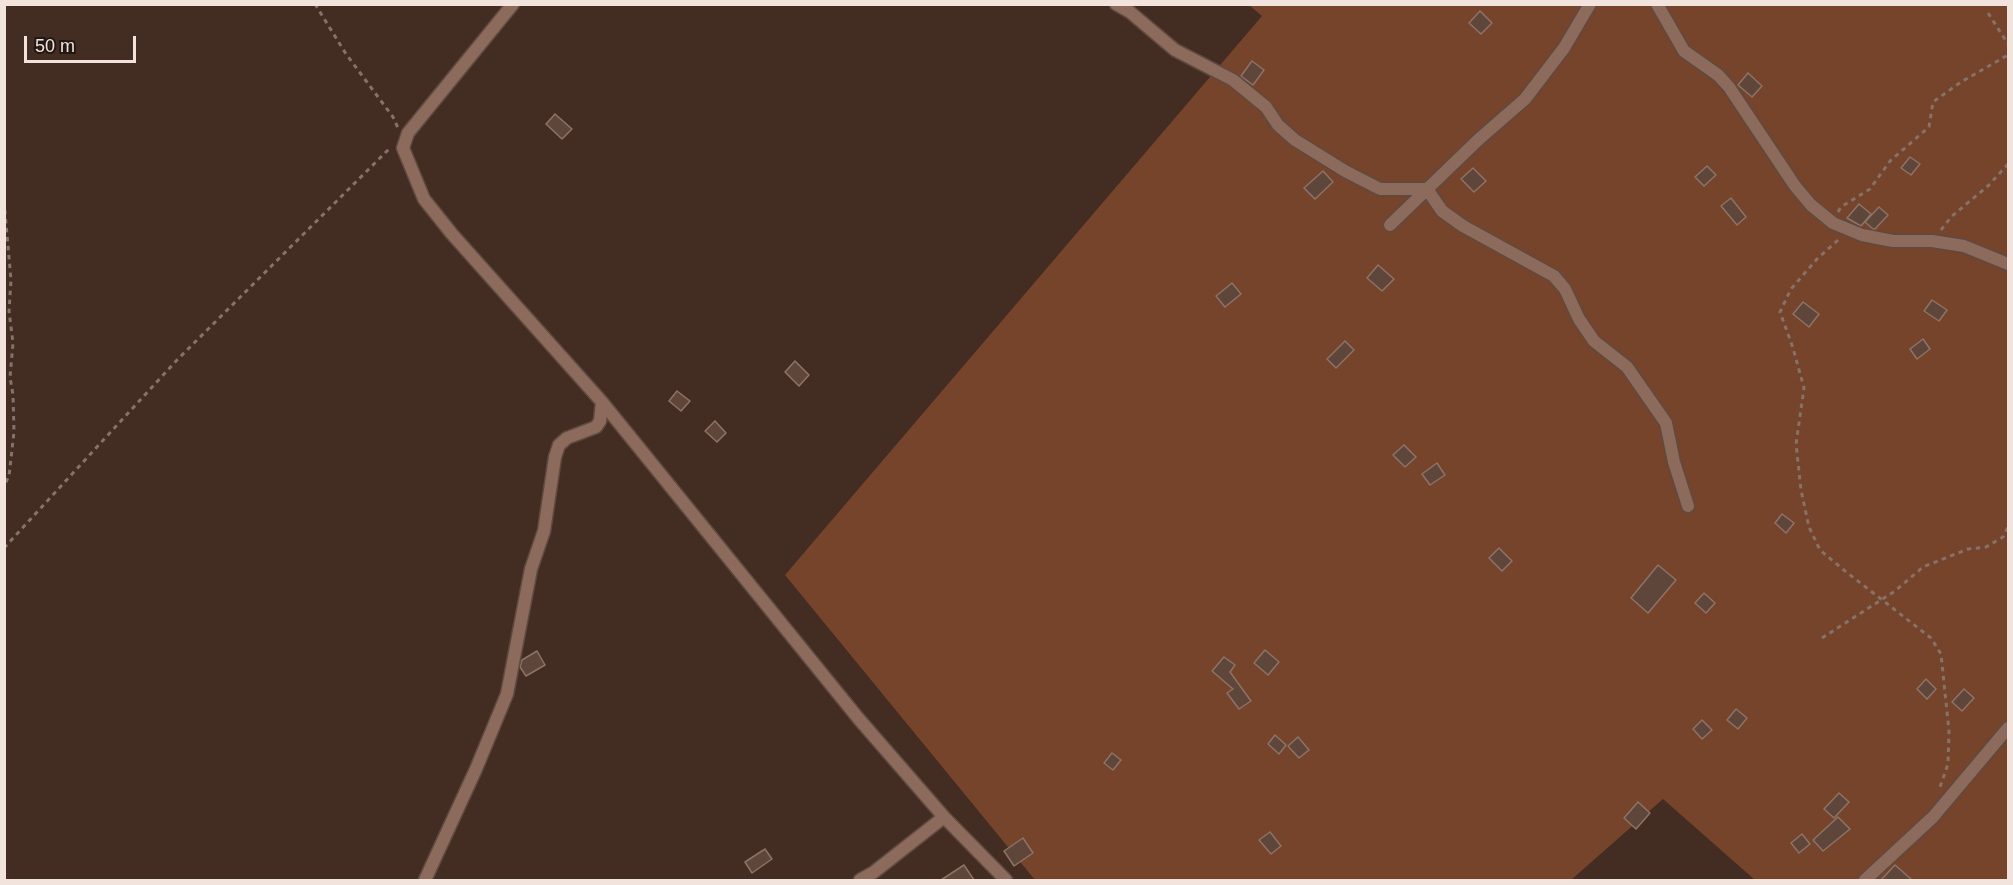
<!DOCTYPE html>
<style>
body{margin:0}
#map{position:relative;width:2013px;height:885px;overflow:hidden;background:#432d22;font-family:Arial,sans-serif}
canvas{display:block}
.frame{position:absolute;inset:0;border:6px solid #f2e3dc;pointer-events:none}
.scale{position:absolute;left:24px;top:36px;width:112px;height:27px;box-sizing:border-box;border:3px solid #f2e3dc;border-top:0;padding-left:8px;font-size:18px;line-height:21px;white-space:nowrap;color:#f2e3dc;-webkit-text-stroke:4px #221813;paint-order:stroke}
</style>
<div id="map">
<canvas width="2013" height="885"></canvas>
<div class="frame"></div>
<div class="scale">50 m</div>
</div>
<script>
const c = document.querySelector('canvas').getContext('2d');
c.lineJoin = 'round';
function paint(path, color) { c.fillStyle = color; c.fill(path, 'evenodd'); }
const shape = rows => new Path2D(rows.map(r => 'M' + r).join(''));
function strokePath(path, color, width, dash) { c.strokeStyle = color; c.lineWidth = width; c.lineCap = dash ? 'butt' : 'round'; c.setLineDash(dash || []); c.stroke(path); }
paint(shape([
 [1249,5,2008,5,2008,880,1755,880,1663,799,1571,880,1035,880,785,575,1262,16]
]), '#76442b');
const building = shape([
 [1480,11,1492,23,1481,34,1469,23,1480,11],
 [1252,61,1264,70,1253,85,1241,76,1252,61],
 [1748,73,1762,86,1752,97,1738,85,1748,73],
 [555,114,572,129,562,139,546,124,555,114],
 [1910,157,1920,164,1911,175,1901,168,1910,157],
 [1707,166,1716,175,1704,186,1695,177,1707,166],
 [1473,168,1486,181,1474,192,1461,179,1473,168],
 [1323,171,1333,182,1315,199,1304,188,1323,171],
 [1731,198,1746,217,1737,225,1721,206,1731,198],
 [1859,204,1871,214,1861,226,1847,218,1859,204],
 [1879,207,1888,215,1875,229,1873,229,1865,222,1879,207],
 [1378,265,1394,279,1382,291,1367,278,1378,265],
 [1232,283,1241,294,1225,307,1216,296,1232,283],
 [1932,300,1947,310,1939,321,1924,311,1932,300],
 [1803,302,1819,314,1809,327,1793,314,1803,302],
 [1923,339,1930,349,1917,359,1910,349,1923,339],
 [1345,341,1354,350,1336,368,1327,359,1345,341],
 [795,361,809,375,799,386,785,372,795,361],
 [677,391,690,401,681,411,669,401,677,391],
 [715,421,726,433,717,442,705,431,715,421],
 [1404,445,1416,457,1405,467,1393,455,1404,445],
 [1437,463,1445,475,1430,485,1422,474,1437,463],
 [1782,514,1794,523,1786,533,1775,523,1782,514],
 [1499,548,1512,561,1502,571,1489,558,1499,548],
 [1658,565,1676,580,1648,613,1631,598,1658,565],
 [1704,593,1715,603,1706,613,1695,603,1704,593],
 [1265,650,1279,662,1268,675,1254,663,1265,650],
 [537,651,545,665,526,676,520,667,522,660,537,651],
 [1224,657,1235,665,1230,672,1251,701,1239,709,1227,693,1233,689,1212,671,1224,657],
 [1926,679,1936,689,1927,699,1917,689,1926,679],
 [1964,689,1974,698,1962,711,1952,702,1964,689],
 [1736,709,1747,718,1738,729,1727,720,1736,709],
 [1702,720,1712,730,1702,739,1693,729,1702,720],
 [1275,735,1286,745,1279,754,1268,744,1275,735],
 [1298,737,1309,750,1299,758,1288,746,1298,737],
 [1112,753,1121,760,1113,770,1104,763,1112,753],
 [1839,793,1849,802,1834,818,1824,809,1839,793],
 [1638,802,1650,813,1636,829,1624,818,1638,802],
 [1838,817,1850,829,1823,851,1813,840,1838,817],
 [1270,832,1281,846,1271,854,1259,840,1270,832],
 [1802,834,1810,844,1799,853,1791,843,1802,834],
 [1023,838,1033,853,1014,866,1004,851,1023,838],
 [765,849,772,859,752,873,745,862,765,849],
 [964,865,974,880,941,880,964,865],
 [1895,865,1912,880,1881,880,1895,865]
]);
paint(building, '#5e463a');
strokePath(building, '#8d7366', 1.5);
const street = shape([
 [513,4,408,133,403,148,424,199,452,234,602,402,858,718,944,817,1006,880],
 [1116,4,1130,12,1175,50,1233,80,1266,107,1278,125,1295,140,1345,171,1380,189,1427,189,1442,211,1463,226,1554,276,1565,289,1579,319,1594,341,1627,367,1666,423,1674,462,1688,506],
 [1657,4,1684,51,1718,75,1729,87,1795,186,1811,205,1833,223,1862,235,1893,241,1932,241,1964,246,2008,264],
 [1390,225,1478,140,1525,99,1564,48,1590,4],
 [425,880,476,769,507,694,531,569,544,531,555,457,559,445,567,438,596,427,600,421,602,402],
 [860,880,874,872,944,817],
 [1865,880,1933,817,2008,728]
]);
strokePath(street, '#5f4a40', 15);
strokePath(shape([
 [315,4,346,54,393,117,398,128],
 [1988,13,2008,44],
 [4,201,11,280,9,311,13,343,10,377,13,395,14,432,9,476,4,486],
 [1838,212,1841,207,1870,189,1890,161,1929,127,1933,102,1961,82,2008,55],
 [1941,230,1951,217,1989,185,2008,164],
 [1838,240,1817,259,1791,289,1780,312,1793,348,1804,388,1796,444,1801,490,1809,527,1820,550,1845,571,1931,638,1941,654,1949,731,1948,764,1940,787],
 [4,548,177,360,390,148],
 [1822,638,1895,591,1923,567,1968,549,1986,547,2003,537,2008,527]
]), '#857268', 3, [4.5, 4.5]);
strokePath(street, '#8c6b5c', 12);
</script>
